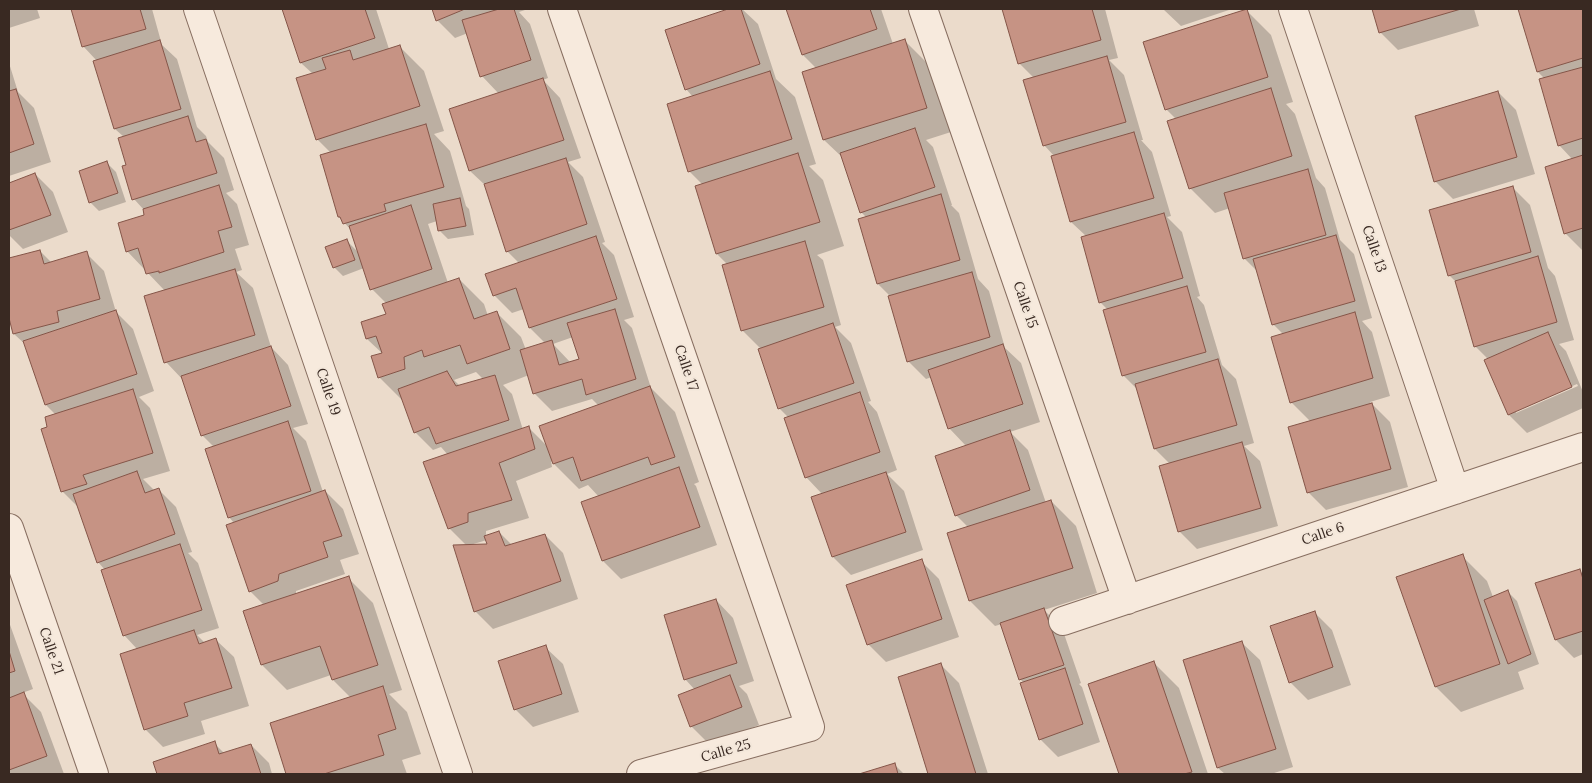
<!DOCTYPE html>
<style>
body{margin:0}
#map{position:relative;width:1592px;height:783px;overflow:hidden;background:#ebdbcb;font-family:Lora,serif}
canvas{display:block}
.frame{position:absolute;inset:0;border:10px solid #392922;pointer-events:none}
</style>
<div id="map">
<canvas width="1592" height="783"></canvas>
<div class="frame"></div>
</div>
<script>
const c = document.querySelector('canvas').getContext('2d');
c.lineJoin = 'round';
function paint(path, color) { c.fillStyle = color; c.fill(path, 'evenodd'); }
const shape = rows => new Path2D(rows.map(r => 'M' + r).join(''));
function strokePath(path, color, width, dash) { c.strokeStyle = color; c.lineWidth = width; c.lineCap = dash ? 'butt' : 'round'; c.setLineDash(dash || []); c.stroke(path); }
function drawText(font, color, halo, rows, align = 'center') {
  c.font = font + ' Lora,serif'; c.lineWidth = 4; c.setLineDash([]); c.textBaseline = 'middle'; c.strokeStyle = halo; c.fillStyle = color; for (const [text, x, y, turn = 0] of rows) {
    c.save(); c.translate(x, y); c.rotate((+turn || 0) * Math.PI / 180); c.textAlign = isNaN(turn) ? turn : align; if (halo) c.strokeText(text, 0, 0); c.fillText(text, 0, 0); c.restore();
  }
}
paint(shape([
 [9,9,37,9,40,18,9,28],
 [72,9,152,9,162,45,177,59,197,127,206,136,208,142,224,158,234,190,226,193,237,204,249,245,235,249,242,270,236,272,253,288,271,347,288,365,308,424,293,428,306,441,323,492,325,491,343,509,359,554,340,560,345,574,296,591,296,595,348,578,373,603,402,690,389,694,407,712,421,754,402,760,407,774,288,774,271,724,351,698,333,680,331,675,287,690,262,665,264,605,250,591,234,523,229,517,214,447,202,435,184,381,166,362,165,291,127,251,145,215,144,210,134,199,124,137,115,129,95,62,97,61,83,46],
 [283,9,376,9,389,49,399,46,424,71,444,131,434,134,450,151,466,206,469,209,474,235,448,239,439,230,437,221,428,224,448,283,459,279,484,304,488,316,496,312,521,337,526,350,546,344,530,328,524,309,512,313,494,295,519,263,507,251,486,186,470,171,499,94,482,76,468,33,455,38,437,20,433,9,528,9,519,12,530,24,548,78,543,80,560,98,581,158,568,162,583,177,605,242,602,243,614,255,634,317,624,320,632,328,651,388,675,412,699,482,694,484,696,486,717,545,621,579,603,561,599,497,588,485,579,489,551,461,552,467,516,481,529,518,486,531,486,537,499,532,512,545,545,535,563,553,578,599,493,629,475,611,467,546,449,528,448,455,441,447,433,450,415,432,404,402,379,377,383,354,367,339,362,323,387,314,387,304,372,289,364,268,343,276,334,267,346,240,359,253,352,231,339,217,331,153,317,139,313,74,301,63],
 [573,337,580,359,570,362,553,344],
 [476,372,484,380,460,386,454,380],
 [529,375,534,393,552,411,592,399,599,406,547,446,529,428,523,430,512,394,503,385],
 [487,540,489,545,470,545],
 [732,9,742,9,758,24,776,79,795,97,816,164,809,166,823,180,844,246,817,255,823,260,841,325,835,327,851,343,871,401,868,402,877,412,897,470,887,474,904,491,923,550,851,575,833,557,823,495,806,477,789,418,779,408,761,349,742,330,728,265,717,254,696,187,703,185,689,171,693,97,686,89,667,31],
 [787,9,881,9,893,44,905,41,930,66,951,132,926,140,933,147,952,205,951,205,959,213,978,279,989,291,1005,348,1021,363,1040,422,1010,432,1028,450,1046,503,1051,501,1076,526,1097,593,1044,610,1062,628,1081,683,1079,684,1082,687,1100,742,1058,757,1040,739,1024,683,1020,679,1002,624,995,626,970,601,969,528,956,515,967,447,949,428,932,377,926,379,908,361,889,295,878,284,866,217,861,212,843,158,824,140,803,73,817,69,803,55],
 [1003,9,1105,9,1118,58,1109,60,1124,75,1143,140,1141,140,1152,152,1171,216,1167,217,1182,232,1200,296,1197,297,1204,305,1222,365,1236,379,1254,443,1244,446,1260,461,1278,526,1197,549,1179,531,1170,464,1155,449,1137,389,1123,375,1108,310,1100,302,1086,236,1071,222,1055,157,1044,145,1034,78,1019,63],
 [1163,9,1232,9,1181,26],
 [1373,9,1474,9,1479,26,1398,50,1380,32],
 [1519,9,1583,9,1583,251,1566,234,1546,168,1573,160,1559,145,1545,79,1538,72],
 [1246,10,1271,35,1293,102,1286,104,1295,114,1316,178,1325,188,1340,240,1354,254,1372,318,1362,321,1372,332,1390,396,1370,402,1390,422,1408,487,1326,510,1308,492,1311,422,1291,402,1283,334,1273,324,1258,272,1244,258,1230,208,1215,213,1190,188,1176,119,1166,109],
 [9,63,18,92,34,108,51,162,9,176],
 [1498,92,1516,110,1535,174,1453,199,1435,181],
 [107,163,116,172,126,202,99,211,90,202],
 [35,174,53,192,68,232,23,249,9,235,9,184],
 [1512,187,1530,205,1548,268,1555,276,1574,340,1559,344,1566,351,1583,392,1583,408,1527,433,1509,415,1486,360,1488,359,1475,346,1457,283,1449,275],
 [1577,384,1578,386,1516,413,1516,411],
 [40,251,52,263,86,253,104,271,116,312,133,329,154,391,139,397,150,408,170,471,143,479,154,490,158,489,176,507,192,552,188,553,198,563,219,628,197,635,205,643,216,640,234,657,249,706,201,721,205,734,163,747,145,729,138,650,124,635,105,570,98,562,79,508,62,491,49,428,56,415,46,405,26,345,14,334,9,313,9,260],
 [1462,556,1487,581,1493,597,1508,592,1517,601,1539,664,1518,672,1524,689,1461,712,1436,687],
 [921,561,939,579,959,637,886,662,868,644],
 [1579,570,1583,574,1583,654,1574,658,1556,640],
 [716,600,733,618,754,681,739,686,747,694,759,725,709,744,691,726,695,690,685,679],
 [1314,612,1332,630,1351,685,1308,700,1290,682],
 [9,622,33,689,22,693,41,712,64,774,9,774],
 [1242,643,1260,660,1293,767,1271,774,1225,774,1218,768,1185,661],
 [545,647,563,664,579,712,533,727,515,709],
 [1154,663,1179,688,1208,774,1120,774,1090,685],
 [941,665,959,683,988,774,929,774,899,678],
 [214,743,225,754,251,745,269,763,272,774,158,774,154,762],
 [895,765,904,774,863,774]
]), '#0003');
const building = shape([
 [71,9,140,9,146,29,82,47,71,9],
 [282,9,365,9,375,38,300,63,282,9],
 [432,9,465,9,436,21,432,9],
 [499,9,514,9,531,60,480,77,462,20,499,9],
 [728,9,741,9,760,64,685,90,665,30,728,9],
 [786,9,870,9,877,29,802,55,786,9],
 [1002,9,1092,9,1101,40,1018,64,1002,9],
 [1247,9,1268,77,1165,110,1143,42,1247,9],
 [1372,9,1461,9,1379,33,1372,9],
 [1518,9,1583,9,1583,58,1537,72,1518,9],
 [905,39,927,108,823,140,802,72,905,39],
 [160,40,181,109,114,129,93,61,160,40],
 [400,45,420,106,316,140,296,78,326,69,322,58,350,50,353,60,400,45],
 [1107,56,1126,122,1043,146,1023,80,1107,56],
 [1583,67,1583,138,1558,146,1539,79,1583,67],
 [770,71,792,139,688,172,667,104,770,71],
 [543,78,564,140,469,171,449,109,543,78],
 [1271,88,1292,156,1189,189,1167,121,1271,88],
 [16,89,34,144,9,153,9,91,16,89],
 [1498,91,1517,157,1434,182,1415,116,1498,91],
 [188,116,196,142,206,139,217,173,132,200,122,166,126,165,118,138,188,116],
 [426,124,444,187,384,204,386,211,343,224,340,217,338,217,320,155,426,124],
 [915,128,935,187,860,213,840,153,915,128],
 [1134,132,1154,198,1070,222,1051,156,1134,132],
 [798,153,820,222,716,254,695,186,798,153],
 [1583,155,1583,228,1564,234,1545,167,1583,155],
 [566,158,587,224,506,252,484,184,566,158],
 [107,161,118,193,89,203,79,171,107,161],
 [1308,169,1326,235,1243,259,1224,193,1308,169],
 [35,173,51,215,9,230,9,183,35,173],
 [219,185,232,227,218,231,224,252,159,273,159,271,146,274,138,248,126,252,118,223,144,215,143,209,219,185],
 [1513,186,1531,252,1448,276,1429,210,1513,186],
 [941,194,960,260,877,284,858,219,941,194],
 [460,198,466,226,438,231,433,204,460,198],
 [411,205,432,269,370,290,349,226,411,205],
 [1164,213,1183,278,1099,303,1081,237,1164,213],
 [1336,235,1355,301,1272,325,1253,259,1336,235],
 [596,236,617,299,529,328,516,288,493,296,485,274,596,236],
 [347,239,355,260,333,268,325,247,347,239],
 [805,241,824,307,741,331,722,265,805,241],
 [40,250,44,264,87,251,100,299,57,311,59,322,13,334,9,318,9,258,40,250],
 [1538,256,1557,322,1474,347,1455,281,1538,256],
 [235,269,255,335,164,363,144,296,235,269],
 [972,272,990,337,907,362,888,296,972,272],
 [459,278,474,319,497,311,510,349,467,364,460,345,424,357,422,350,404,357,405,369,378,378,371,356,382,353,376,336,366,339,361,322,386,314,382,304,459,278],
 [1187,286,1206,352,1122,376,1103,310,1187,286],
 [615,309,636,379,586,395,582,379,533,394,520,350,552,340,559,365,579,359,567,323,615,309],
 [116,310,137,374,45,405,23,341,116,310],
 [1355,312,1373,378,1290,403,1271,337,1355,312],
 [833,323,854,383,778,409,758,349,833,323],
 [1548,332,1572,387,1508,415,1484,360,1548,332],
 [1003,344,1023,404,948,429,928,370,1003,344],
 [271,346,291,406,201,436,181,376,271,346],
 [1218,359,1237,425,1154,449,1135,384,1218,359],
 [447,371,456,386,495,375,509,420,436,444,429,427,414,433,398,389,447,371],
 [650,386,675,457,651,465,648,457,581,481,573,457,553,464,539,426,650,386],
 [133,389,153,453,83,475,87,484,61,492,41,429,47,427,45,417,133,389],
 [860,392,880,452,805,478,784,418,860,392],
 [1372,403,1391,469,1307,493,1288,427,1372,403],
 [288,421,311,491,228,518,205,449,288,421],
 [529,426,535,449,499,463,512,500,468,513,468,522,448,529,423,462,529,426],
 [1010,430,1030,490,955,516,935,456,1010,430],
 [1242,442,1261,508,1178,532,1159,466,1242,442],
 [679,467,700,527,602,561,581,502,679,467],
 [137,471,145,493,159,488,175,534,97,563,73,494,137,471],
 [886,472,906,532,832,557,811,497,886,472],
 [325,490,342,536,323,542,328,557,279,574,278,581,249,592,226,525,325,490],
 [1051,500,1073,568,969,601,947,533,1051,500],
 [499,531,505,546,545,534,561,581,474,612,453,545,487,544,484,536,499,531],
 [180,544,202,610,123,636,101,570,180,544],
 [1463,554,1500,664,1435,687,1396,577,1463,554],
 [922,559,942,619,867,645,846,585,922,559],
 [1580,569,1583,579,1583,631,1555,640,1535,583,1580,569],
 [349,576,378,665,332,680,320,646,261,665,243,611,349,576],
 [1508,590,1531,654,1508,664,1484,600,1508,590],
 [716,599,737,663,684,680,664,615,716,599],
 [1044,608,1064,665,1019,680,1000,623,1044,608],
 [1315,611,1333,667,1289,683,1270,626,1315,611],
 [194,630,199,644,216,638,232,688,184,703,188,716,144,730,120,654,194,630],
 [1242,641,1276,749,1217,768,1183,660,1242,641],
 [546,645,562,694,514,710,498,661,546,645],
 [9,651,15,671,9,673,9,651],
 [1154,661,1192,772,1184,774,1119,774,1088,684,1154,661],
 [941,663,976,774,928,774,898,677,941,663],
 [1065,668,1083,724,1039,740,1020,683,1065,668],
 [730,675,742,707,690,727,678,695,730,675],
 [383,686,396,729,378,735,384,755,324,774,286,774,270,723,383,686],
 [24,692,47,756,9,770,9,698,24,692],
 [215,741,219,754,251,744,261,774,157,774,153,762,215,741],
 [895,763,898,774,859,774,895,763]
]);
paint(building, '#c69384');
strokePath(building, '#845548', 1);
const minor = shape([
 [198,9,458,774],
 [562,9,810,727,641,774],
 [923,9,1127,600],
 [1293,9,1455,490],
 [9,528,94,774],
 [1063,621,1583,447]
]);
strokePath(minor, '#876e60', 30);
strokePath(minor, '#f7eadd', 28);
drawText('14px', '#392922', '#f3e7da', [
 ["Calle 13",1374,249,71],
 ["Calle 15",1025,305,71],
 ["Calle 17",686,368,71],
 ["Calle 19",328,392,71],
 ["Calle 6",1323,534,-19],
 ["Calle 21",51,651,71],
 ["Calle 25",726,751,-16]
]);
</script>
